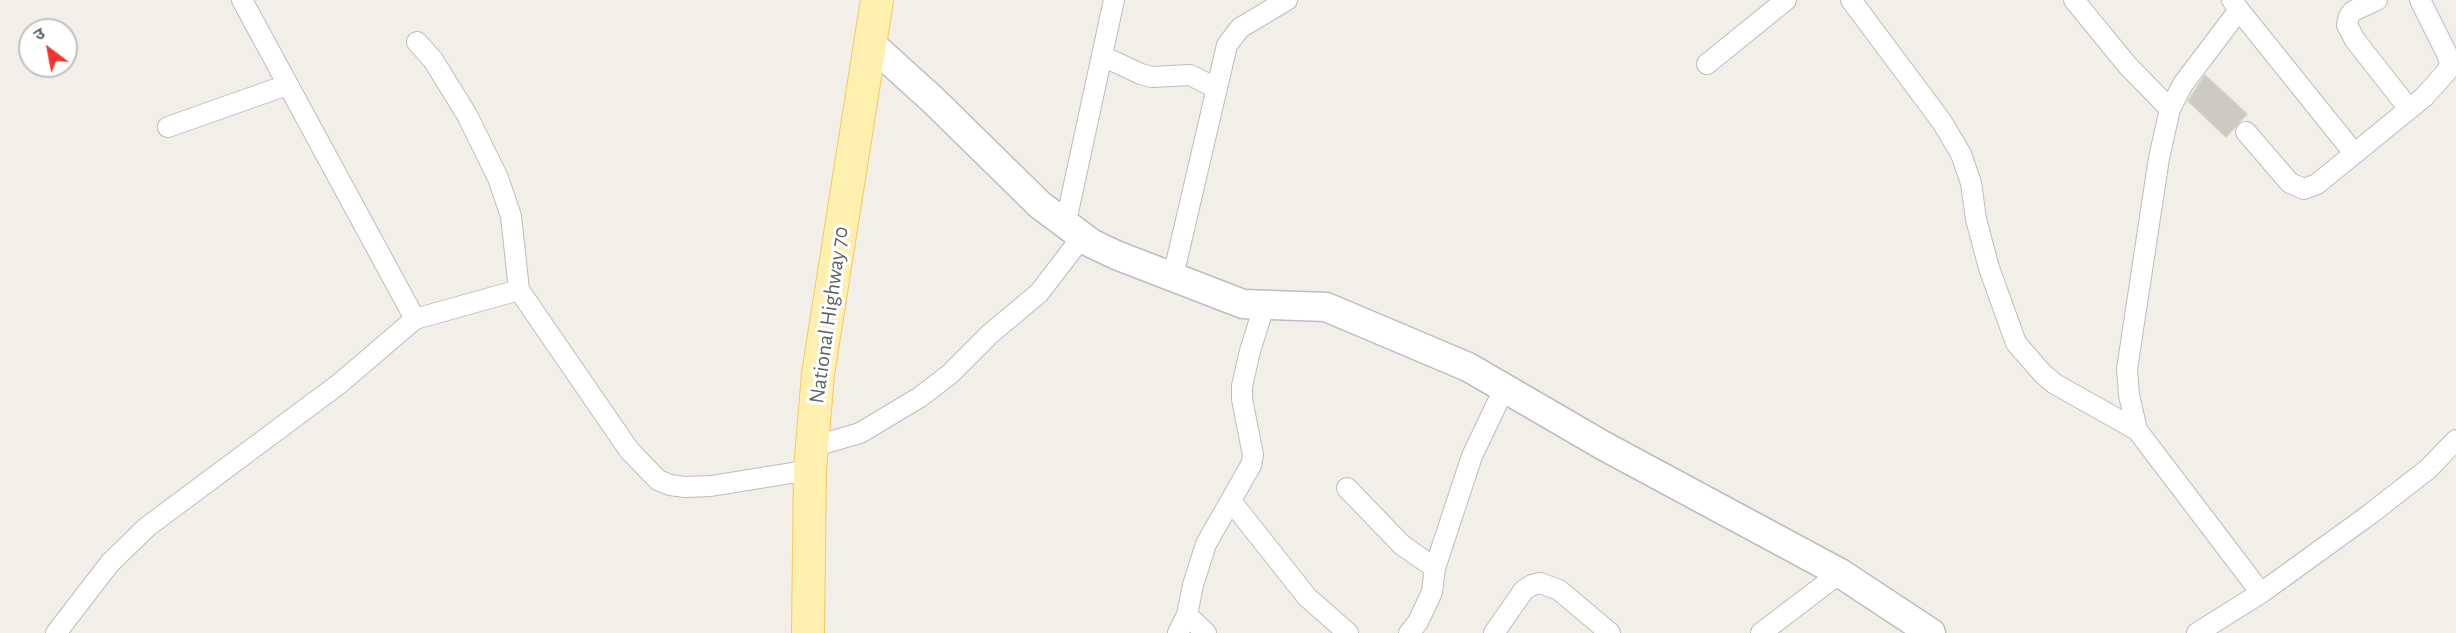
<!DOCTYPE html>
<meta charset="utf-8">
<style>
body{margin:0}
#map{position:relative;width:2456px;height:633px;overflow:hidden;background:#f1efe7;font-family:"Alegreya Sans","Noto Sans Devanagari",sans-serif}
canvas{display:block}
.north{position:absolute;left:18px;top:18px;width:60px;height:60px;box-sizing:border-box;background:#fff;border:2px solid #bfc1c3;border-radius:50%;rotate:328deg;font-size:16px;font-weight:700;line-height:24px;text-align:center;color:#5e6368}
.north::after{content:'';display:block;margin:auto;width:21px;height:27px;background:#f4352b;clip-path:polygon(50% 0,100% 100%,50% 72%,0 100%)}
</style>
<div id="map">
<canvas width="2456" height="633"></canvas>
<div class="north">उ</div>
</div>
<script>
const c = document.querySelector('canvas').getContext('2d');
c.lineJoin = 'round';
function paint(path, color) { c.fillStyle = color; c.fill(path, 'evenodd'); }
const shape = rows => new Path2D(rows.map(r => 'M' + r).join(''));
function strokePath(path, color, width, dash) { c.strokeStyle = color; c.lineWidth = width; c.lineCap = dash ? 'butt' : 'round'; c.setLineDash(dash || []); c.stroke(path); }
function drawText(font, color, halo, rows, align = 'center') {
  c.font = font + ' "Alegreya Sans",sans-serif'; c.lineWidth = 6; c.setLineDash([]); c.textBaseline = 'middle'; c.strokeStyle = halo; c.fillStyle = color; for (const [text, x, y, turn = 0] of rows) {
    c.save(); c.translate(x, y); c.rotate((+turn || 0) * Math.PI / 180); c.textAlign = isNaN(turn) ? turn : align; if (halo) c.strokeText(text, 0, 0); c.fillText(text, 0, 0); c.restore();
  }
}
const building = shape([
 [2205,75,2247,114,2226,137,2188,101,2205,75]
]);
paint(building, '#cdcac4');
strokePath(building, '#d7d1c5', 1.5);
const street = shape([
 [1851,0,1942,122,1961,154,1971,183,1976,219,1989,268,2016,343,2043,374,2055,384,2137,430],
 [2074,0,2128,66,2170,109],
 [2232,0,2239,10,2183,84,2170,109,2159,158,2127,369,2129,395,2137,430,2261,593],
 [2377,0,2353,11,2349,16,2347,25,2355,40,2409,109],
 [2239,10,2354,153],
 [1102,56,1141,74,1152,77,1190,75,1216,88],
 [1707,64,1786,0],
 [168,127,287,85],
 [2246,132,2290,183,2304,189,2317,184,2424,97,2448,70,2450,62,2446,52,2420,0],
 [1065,226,1114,0],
 [1173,276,1227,45,1240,28,1287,0],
 [519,290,629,450,658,480,670,485,685,487,711,486,810,470],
 [415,319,519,290,511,216,498,178,467,115,433,60,417,42],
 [812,447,860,433,920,397,950,374,990,334,1039,293,1082,237],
 [1347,488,1402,545,1435,568,1472,456,1504,389],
 [1231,501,1307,597,1348,633],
 [1187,615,1206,633],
 [56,633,110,563,147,527,339,384,415,319,242,0],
 [1178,633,1187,615,1193,585,1206,544,1251,465,1253,455,1242,399,1242,386,1250,351,1264,306],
 [1409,633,1418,622,1432,592,1435,568],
 [1494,633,1524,590,1532,585,1540,583,1559,590,1610,633],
 [1761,633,1840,573],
 [2197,633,2261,593,2369,515,2428,469,2456,440]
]);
const secondary = shape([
 [870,43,933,100,1040,205,1091,243,1116,255,1243,304,1326,307,1468,367,1604,446,1840,573,1931,633]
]);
const primary = shape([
 [808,633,810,470,818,374,877,0]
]);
strokePath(street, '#babdc1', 22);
strokePath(secondary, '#babec3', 31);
strokePath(primary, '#fac858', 34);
strokePath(street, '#fff', 20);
strokePath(secondary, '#fff', 28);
strokePath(primary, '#fff0af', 32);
drawText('22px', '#5e6368', '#fff', [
 ["National Highway 70",829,315,-82]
]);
</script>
